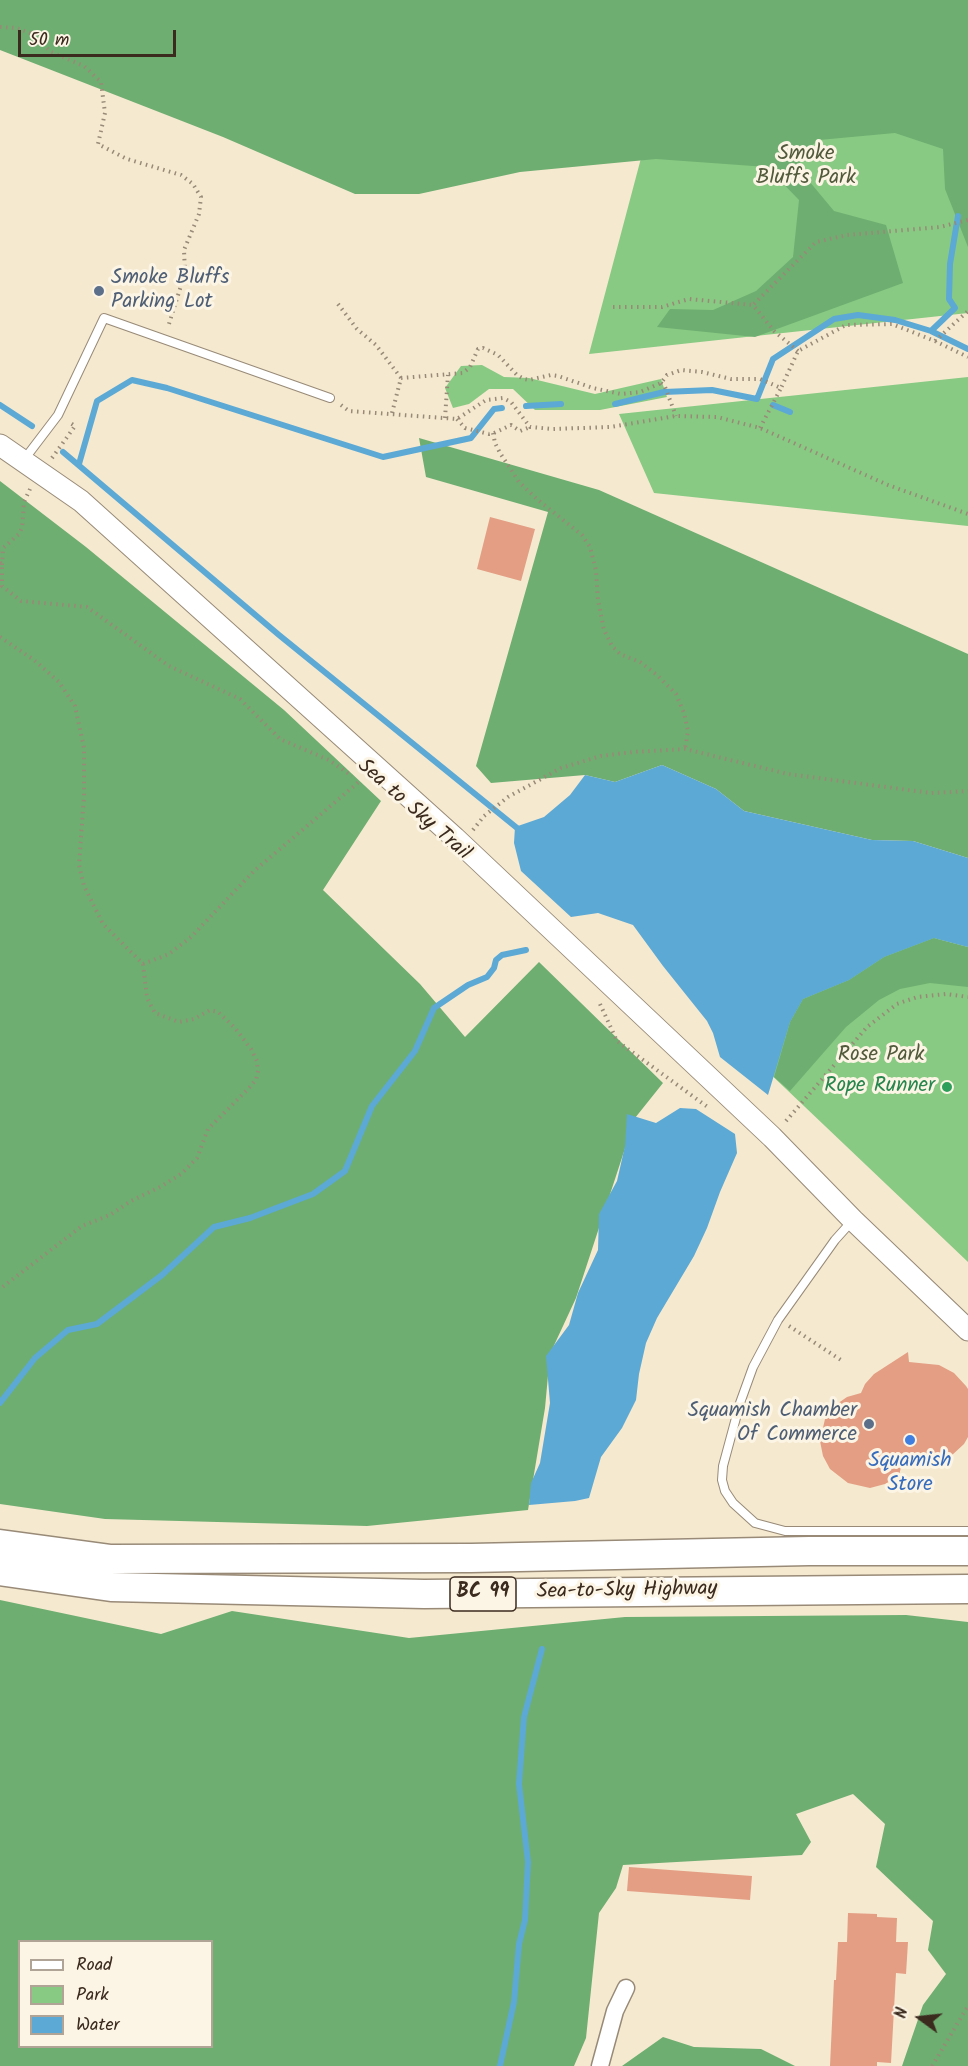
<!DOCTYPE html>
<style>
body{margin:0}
#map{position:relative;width:968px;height:2066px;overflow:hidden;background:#f5e9d0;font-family:Kalam,sans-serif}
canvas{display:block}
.legend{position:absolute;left:18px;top:1940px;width:195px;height:108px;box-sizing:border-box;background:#fcf5e5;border:2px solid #afa495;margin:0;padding:8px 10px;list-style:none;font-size:18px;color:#3b2a1e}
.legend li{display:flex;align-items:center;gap:12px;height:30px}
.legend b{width:30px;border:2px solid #afa495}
.north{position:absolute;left:890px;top:1988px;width:60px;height:60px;-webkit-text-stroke:4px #fcf5e5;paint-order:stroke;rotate:285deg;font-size:16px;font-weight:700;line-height:24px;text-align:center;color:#3b2a1e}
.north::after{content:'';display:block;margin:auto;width:21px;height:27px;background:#3b2a1e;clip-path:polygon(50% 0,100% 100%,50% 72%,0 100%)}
.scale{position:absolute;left:18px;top:30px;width:158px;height:27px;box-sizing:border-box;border:3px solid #3b2a1e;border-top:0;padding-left:8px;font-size:18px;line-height:21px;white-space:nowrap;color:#3b2a1e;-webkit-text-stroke:4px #fcf5e5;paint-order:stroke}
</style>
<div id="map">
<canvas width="968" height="2066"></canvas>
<ul class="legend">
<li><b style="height:8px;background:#fff"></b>Road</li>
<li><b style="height:16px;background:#88ca83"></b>Park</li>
<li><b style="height:16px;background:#5ca9d5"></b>Water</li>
</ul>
<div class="north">N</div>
<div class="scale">50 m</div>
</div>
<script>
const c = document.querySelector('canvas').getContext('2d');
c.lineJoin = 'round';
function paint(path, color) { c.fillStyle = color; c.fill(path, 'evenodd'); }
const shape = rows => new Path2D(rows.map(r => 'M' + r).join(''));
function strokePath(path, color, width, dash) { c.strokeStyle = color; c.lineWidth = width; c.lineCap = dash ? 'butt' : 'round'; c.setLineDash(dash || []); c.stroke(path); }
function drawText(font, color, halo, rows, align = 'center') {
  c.font = font + ' Kalam,sans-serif'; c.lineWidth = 6; c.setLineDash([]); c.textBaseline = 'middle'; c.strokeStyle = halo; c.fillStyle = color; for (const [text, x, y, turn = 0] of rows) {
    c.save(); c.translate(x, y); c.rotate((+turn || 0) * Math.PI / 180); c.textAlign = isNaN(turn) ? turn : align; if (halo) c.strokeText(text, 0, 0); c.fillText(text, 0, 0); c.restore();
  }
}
paint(shape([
 [683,0,968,0,968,313,589,354],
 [482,365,504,377,529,378,595,394,661,379,667,397,600,410,535,410,513,389,489,389,469,404,453,408,445,388,461,366],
 [968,377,968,526,654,493,619,414],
 [930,922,968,947,934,938,968,955,968,1262,764,1068,803,989]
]), '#88ca83');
paint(shape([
 [0,0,968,0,968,247,945,189,943,149,895,133,819,140,798,156,804,175,834,211,886,225,903,283,755,337,657,327,670,309,713,310,756,291,793,257,799,200,767,167,656,159,520,172,419,194,355,194,223,137,0,50],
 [419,438,599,490,968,654,968,858,913,841,872,840,744,811,716,789,662,765,615,782,585,775,491,783,476,766,548,512,426,477],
 [0,481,86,547,284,710,381,801,323,890,420,984,465,1037,539,962,663,1083,635,1118,576,1298,550,1354,545,1408,528,1510,367,1526,105,1519,0,1504],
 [934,938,968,947,968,987,930,983,900,989,879,1000,846,1027,790,1091,774,1077,790,1022,803,999,849,980,884,957],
 [0,1600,161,1634,232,1611,409,1638,625,1617,906,1615,968,1622,968,2066,902,2066,923,2005,946,1974,928,1950,933,1921,876,1867,885,1824,853,1794,796,1814,811,1842,802,1855,623,1865,616,1888,599,1913,586,2038,574,2066,0,2066],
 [20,1942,212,1942,212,2046,20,2046],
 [663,2037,694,2047,761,2049,795,2066,622,2066]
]), '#6eae71');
paint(shape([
 [662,765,716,789,744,811,872,840,913,841,968,858,968,947,934,938,884,957,849,980,803,999,790,1022,768,1095,720,1057,713,1033,707,1021,663,966,633,925,598,913,571,917,521,871,514,843,515,827,544,817,570,795,585,775,615,782],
 [680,1108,696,1109,735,1134,737,1153,720,1192,707,1228,694,1256,657,1318,646,1343,639,1374,636,1400,622,1428,601,1457,589,1498,575,1501,529,1505,531,1483,540,1463,550,1403,546,1356,569,1325,578,1293,598,1250,599,1214,617,1181,625,1146,627,1114,656,1123]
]), '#5ca9d5');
strokePath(shape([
 [931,331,955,308,949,299,950,264,958,216],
 [615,404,664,392,712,390,757,399,773,359,834,319,858,315,895,320,931,331,968,349],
 [0,405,32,426],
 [773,405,790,412],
 [526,406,561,404],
 [63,452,279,635,522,832],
 [79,464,97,401,132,380,167,388,383,457,471,438,494,409,502,408],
 [0,1403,35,1358,68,1330,97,1324,162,1275,214,1227,250,1218,313,1194,345,1171,372,1106,415,1051,434,1008,468,985,487,977,494,968,496,960,502,955,526,950],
 [500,2066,514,2002,519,1944,525,1920,528,1862,519,1784,524,1717,542,1649]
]), '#5ca9d5', 6);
paint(shape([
 [490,517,535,529,521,581,477,569],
 [908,1352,909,1362,939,1365,954,1373,966,1386,968,1389,968,1437,964,1444,951,1456,934,1463,901,1467,899,1476,885,1484,870,1488,848,1483,830,1469,823,1456,820,1441,825,1419,834,1406,847,1397,861,1393,865,1384,874,1374],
 [629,1867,752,1876,750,1900,627,1891],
 [848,1913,877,1914,877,1917,897,1918,896,1942,908,1942,906,1974,896,1973,891,2063,877,2062,877,2066,830,2066,834,1980,836,1980,838,1942,847,1942]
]), '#e39e83');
const service = shape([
 [23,461,58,415,104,318,330,398],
 [853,1220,835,1240,778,1320,753,1367,740,1403,723,1466,722,1480,725,1491,733,1503,755,1523,785,1531,968,1531]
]);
const minor = shape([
 [600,2066,615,2011,626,1988]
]);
const tertiary = shape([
 [0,445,81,501,455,838,772,1137,853,1220,968,1330]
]);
const trunk = shape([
 [0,1544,111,1559,471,1558,809,1551,968,1551],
 [0,1571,111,1587,424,1594,968,1589]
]);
strokePath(service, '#988a77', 10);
strokePath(minor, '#988a77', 19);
strokePath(tertiary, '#988a77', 23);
strokePath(trunk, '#988a77', 31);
strokePath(shape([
 [0,27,16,28,33,34,51,52,84,66,101,82,105,113,98,144,127,159,181,175,193,184,201,197,199,214,184,250,185,273,168,327],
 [338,304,357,329,376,345,401,378],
 [613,307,662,307,689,299,753,305],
 [935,341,968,311],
 [798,351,774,331,753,305,816,242,847,235,940,227,968,220],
 [661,383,665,387,676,416],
 [341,405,349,411,457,419,486,400,503,398,511,402,530,427,553,429,610,427,676,416,717,417,760,428,888,485,968,514],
 [392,413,401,378,463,373,470,367,478,349,483,348,498,355,517,375,524,379,529,380,551,375,558,376,593,388,621,394,640,392,661,383,667,375,681,370,702,372,731,379,760,379,781,388,798,351,846,325,892,324,935,341,968,357],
 [445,418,448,375],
 [457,419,465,428,489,434,494,433,511,425,520,431,530,427],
 [760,428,781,388],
 [493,433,495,443,500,453,519,482,538,500,582,535,590,547,596,570,598,600,604,630,612,646,620,654,640,662,657,675,676,694,684,713,688,731,685,749],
 [52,458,75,426,69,422],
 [0,562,2,566,2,586,21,601,87,607,169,666,240,699,280,739,329,760,352,776],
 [2,565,3,548,19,534,22,528,24,502,30,489],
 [0,637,34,660,59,682,75,706,84,748,84,796,79,865,84,886,103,924,143,964,147,998,155,1013,179,1022,194,1019,210,1010,218,1012,235,1028,251,1049,257,1061,258,1071,256,1080,249,1088,208,1129,197,1158,181,1174,160,1187,131,1201,110,1215,82,1226,0,1289],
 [473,830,484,816,508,797,561,768,601,756,633,752,685,749,788,774,931,793,968,791],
 [143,964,169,954,191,937,254,871,360,781],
 [600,1004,617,1041,709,1108],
 [786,1121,867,1027,897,1004,917,997,946,994,968,997],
 [789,1326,841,1360],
 [932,2066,968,2006]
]), '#988a77', 4, [1.5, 4.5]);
strokePath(service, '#fff', 8);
strokePath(minor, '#fff', 16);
strokePath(tertiary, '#fff', 21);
strokePath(trunk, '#fff', 28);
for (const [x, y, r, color] of [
 [99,291,6,"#5c6f8a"],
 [947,1087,6,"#2e9e5b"],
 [869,1424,6,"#5c6f8a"],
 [910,1440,6,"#3f7fe0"]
]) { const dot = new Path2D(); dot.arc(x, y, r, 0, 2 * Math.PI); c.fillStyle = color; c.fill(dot); strokePath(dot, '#fcf5e5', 2); }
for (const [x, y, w] of [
 [483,1594,66]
]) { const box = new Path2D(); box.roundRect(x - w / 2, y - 17, w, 34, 4.5); c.fillStyle = '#fcf5e5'; c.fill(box); strokePath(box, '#3b2a1e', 1.5); }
drawText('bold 20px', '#3b2a1e', null, [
 ["BC 99",483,1594]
]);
drawText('21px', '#525a3c', '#fcf5e5', [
 ["Smoke",806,155],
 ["Bluffs Park",806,179],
 ["Rose Park",881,1056]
]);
drawText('21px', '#4e5e75', '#fcf5e5', [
 ["Smoke Bluffs",111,279],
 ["Parking Lot",111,303],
 ["Squamish Chamber",857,1412,"right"],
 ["Of Commerce",857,1436,"right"]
], 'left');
drawText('21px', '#3b2a1e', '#fcf5e5', [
 ["Sea to Sky Trail",413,811,41],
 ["Sea-to-Sky Highway",627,1592,-1]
]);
drawText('21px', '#27864d', '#fcf5e5', [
 ["Rope Runner",935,1087]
], 'right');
drawText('21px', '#366cbe', '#fcf5e5', [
 ["Squamish",910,1462],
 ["Store",910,1486]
]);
</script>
